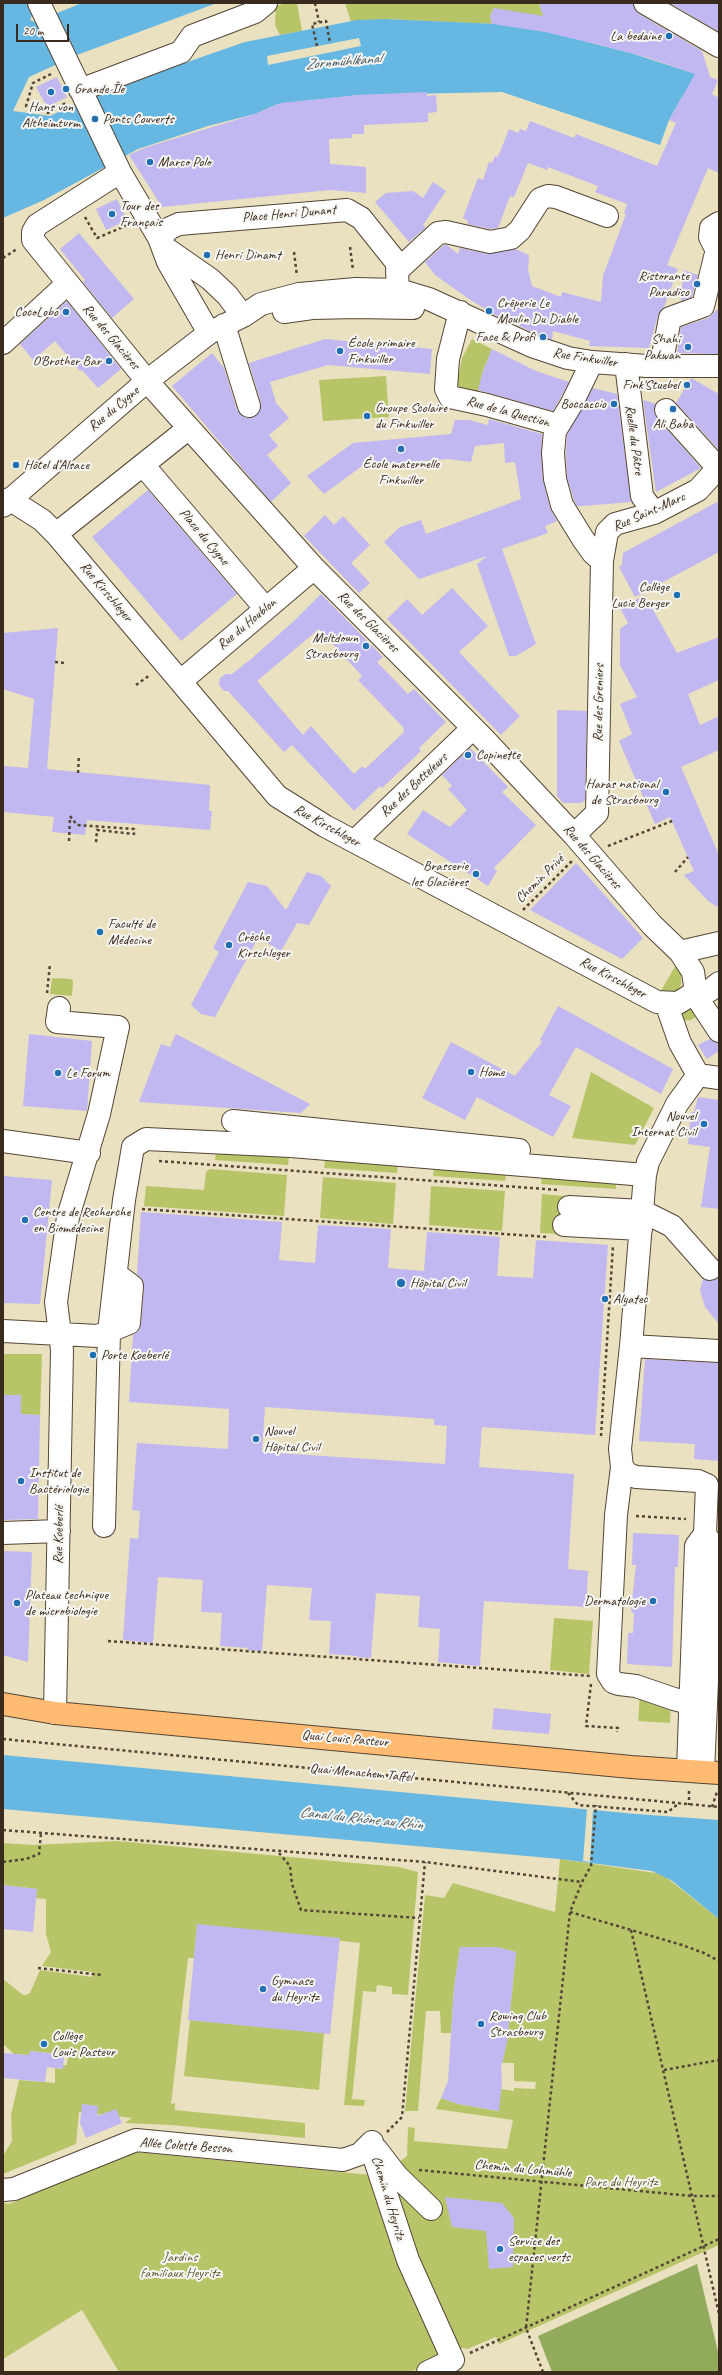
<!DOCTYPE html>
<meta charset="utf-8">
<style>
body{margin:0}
#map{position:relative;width:722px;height:2375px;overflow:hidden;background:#eae1c0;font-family:Caveat,sans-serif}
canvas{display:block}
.frame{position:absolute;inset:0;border:4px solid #3b2a1e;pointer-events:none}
.scale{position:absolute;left:16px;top:24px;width:53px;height:18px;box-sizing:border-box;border:2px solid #3b2a1e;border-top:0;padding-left:5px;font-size:12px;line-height:14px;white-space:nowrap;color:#3b2a1e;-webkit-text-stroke:3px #f6f6f2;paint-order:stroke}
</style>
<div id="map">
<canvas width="722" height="2375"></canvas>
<div class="frame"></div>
<div class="scale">20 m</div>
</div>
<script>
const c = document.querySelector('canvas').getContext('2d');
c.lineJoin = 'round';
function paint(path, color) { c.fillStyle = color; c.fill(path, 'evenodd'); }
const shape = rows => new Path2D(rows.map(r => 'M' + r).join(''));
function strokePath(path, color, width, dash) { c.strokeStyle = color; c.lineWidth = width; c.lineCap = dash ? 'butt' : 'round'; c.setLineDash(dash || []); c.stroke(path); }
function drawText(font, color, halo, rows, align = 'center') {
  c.font = font + ' Caveat,sans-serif'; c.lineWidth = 4; c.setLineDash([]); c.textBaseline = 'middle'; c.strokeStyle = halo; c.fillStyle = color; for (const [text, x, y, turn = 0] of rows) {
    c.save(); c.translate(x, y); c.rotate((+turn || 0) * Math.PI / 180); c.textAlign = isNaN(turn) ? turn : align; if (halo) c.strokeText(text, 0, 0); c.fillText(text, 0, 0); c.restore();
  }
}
paint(shape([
 [286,3,297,3,302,31,280,35,275,25,276,6],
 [345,3,539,3,548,32,494,8,490,16,492,24,385,19,351,22],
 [472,339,492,349,483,371,478,392,461,388,457,384,462,358],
 [386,376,389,417,323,421,319,380],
 [676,965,681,974,681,985,676,992,659,994],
 [52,978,71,979,73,981,72,996,50,994],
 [693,1006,698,1014,696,1017,691,1020,683,1021,680,1013],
 [591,1072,654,1108,635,1145,572,1138],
 [216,1152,289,1157,288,1165,215,1160],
 [325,1160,398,1164,397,1173,324,1168],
 [434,1168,506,1173,505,1181,433,1176],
 [210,1169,287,1175,284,1216,144,1206,146,1186,204,1190,206,1172],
 [542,1176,616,1181,616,1189,541,1184],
 [323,1177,396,1183,393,1224,320,1218],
 [431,1186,505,1191,502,1231,429,1225],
 [542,1194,564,1196,562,1234,540,1233],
 [3,1354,42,1354,40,1415,21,1414,21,1395,3,1395],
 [554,1618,593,1621,589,1674,550,1670],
 [640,1693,671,1703,670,1723,638,1721],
 [117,1841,399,1867,418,1872,408,1995,392,1994,392,1987,377,1985,376,1992,363,1991,352,2099,365,2100,364,2106,344,2105,360,1943,197,1925,194,1958,188,1958,171,2104,175,2103,175,2110,305,2123,305,2138,171,2125,125,2123,132,2118,79,2112,76,2144,3,2174,3,2156,12,2141,11,2115,19,2080,55,2083,55,2068,63,2069,63,2065,67,2065,68,2055,30,2051,29,2055,14,2054,3,2044,3,1979,23,1995,26,1995,30,1993,40,1970,92,1977,93,1972,42,1966,51,1952,46,1934,46,1899,36,1898,37,1889,3,1885,3,1843,33,1845],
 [560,1859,662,1874,719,1919,719,2245,499,2344,496,2337,467,2349,463,2348,411,2372,119,2372,82,2310,3,2359,3,2203,9,2204,135,2152,381,2176,407,2156,408,2127,415,2128,414,2141,507,2149,513,2120,436,2109,441,2098,458,2104,498,2111,501,2089,514,2091,514,2088,535,2089,536,2082,514,2081,514,2063,502,2063,507,2042,516,1952,497,1947,460,1947,454,1988,451,2033,441,2033,440,2011,426,2011,418,2111,405,2111,425,1895,444,1898,453,1883,555,1912],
 [190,2020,324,2033,319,2090,184,2076]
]), '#b7c568');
paint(shape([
 [697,2264,719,2356,719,2372,552,2372,538,2336]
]), '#91aa5c');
paint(shape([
 [3,3,56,3,32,15,30,20,35,22,82,3,217,3,77,55,29,77,13,111,50,116,101,92,245,42,357,20,385,19,497,24,548,32,631,53,705,77,682,97,669,120,660,145,502,92,359,95,278,104,255,114,208,126,138,149,44,200,3,218],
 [3,1755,636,1814,719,1820,719,1919,671,1880,652,1871,560,1859,3,1809]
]), '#66b7e1');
paint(shape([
 [359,38,361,46,268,65,267,56],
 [587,1809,593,1810,590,1862,583,1861]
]), '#eae1c0');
paint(shape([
 [539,3,633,3,639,14,702,51,710,77,718,80,712,94,719,98,719,173,708,168,667,265,678,269,664,307,658,315,649,348,589,346,590,341,553,331,552,340,537,334,495,315,469,299,435,275,425,262,444,245,447,245,458,254,460,248,488,254,515,249,529,255,528,270,532,286,561,297,562,292,601,302,603,276,626,214,624,213,627,204,595,192,598,186,548,167,547,170,528,163,514,197,510,196,498,228,490,229,467,224,468,221,463,218,478,178,483,180,489,162,492,163,495,156,498,157,509,129,518,133,520,129,526,131,530,121,574,138,576,134,657,166,676,123,669,120,695,74,649,58,596,44,545,32,492,24,490,16,494,8,543,16],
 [670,3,719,3,719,32],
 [57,77,67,97,47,107,36,87],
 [426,92,427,96,436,95,437,112,428,113,428,122,364,125,364,134,352,134,352,138,329,139,330,164,366,167,366,193,330,190,162,207,129,155,144,148,255,114,281,103,359,95],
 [433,182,446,191,423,225,426,227,409,242,375,202,386,193,413,191,423,198],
 [117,199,127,220,106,230,96,209],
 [79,233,134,299,112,318,83,282,85,280,60,249],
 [683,270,698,275,692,297,681,301],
 [67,301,121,369,98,388,82,370,80,371,55,341,33,360,20,344],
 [719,308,719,354,677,353,681,327,708,318],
 [325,339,432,349,430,374,328,365,270,382,276,403,289,418,269,435,278,446,267,455,291,483,271,502,172,386,212,353,224,368,237,410,246,418,252,418,258,414,261,403,249,363],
 [492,349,536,371,569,382,553,411,478,390,483,371],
 [691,378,719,394,719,450,676,403],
 [593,388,617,394,631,502,583,506,577,506,574,500,567,477,566,453,567,435],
 [643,400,656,404,654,412,657,418,701,468,656,492],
 [489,419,542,434,541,454,543,480,550,508,557,521,545,526,548,533,502,549,536,644,516,656,509,656,477,564,487,556,419,579,384,542,400,527,421,520,426,534,521,499,515,462,505,463,504,443,475,446,471,462,448,459,362,466,324,494,307,476,353,443,451,434,455,420,469,420,488,425],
 [148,490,237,594,181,641,92,537],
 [719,501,719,552,635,597,619,567,622,565,623,553],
 [325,515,334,525,343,516,370,545,351,563,370,583,359,593,304,536],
 [452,588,488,626,459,652,520,716,501,735,387,619,407,599,422,615],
 [321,594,383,657,377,662,408,694,414,689,446,722,419,748,421,751,382,788,380,786,354,811,292,745,284,752,228,691,224,691,219,685,220,678,226,674,232,674,251,659,294,621],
 [319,629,362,676,358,680,403,727,404,732,365,769,362,766,354,774,311,726,303,735,257,681],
 [645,595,677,653,719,637,719,680,688,694,700,725,719,716,719,750,681,767,719,855,719,908,708,901,684,875,694,871,670,817,655,824,619,741,632,734,620,704,637,697,620,665,620,629,628,623,620,608],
 [58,628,47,769,210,785,209,811,212,811,210,830,87,820,85,835,52,832,54,817,3,812,3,766,28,768,34,699,3,689,3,633],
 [557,710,587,711,585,800,582,803,563,803,557,796],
 [470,748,508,787,502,792,536,825,494,868,497,871,488,886,407,834,423,810,450,827,467,810,448,789,452,786,442,775],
 [576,863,643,938,622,959,530,910],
 [307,872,321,876,331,886,309,925,297,923,281,951,258,938,215,1017,201,1014,191,1005,219,952,213,948,248,882,267,886,286,910],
 [558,1006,673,1069,661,1094,576,1047,549,1095,571,1106,553,1137,477,1097,465,1120,422,1098,451,1042,515,1076,542,1042,540,1040],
 [29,1034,92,1041,87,1111,23,1106],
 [176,1034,310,1104,301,1113,139,1102,161,1044,170,1047],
 [710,1039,719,1043,719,1051,707,1059,698,1045],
 [698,1097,719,1100,719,1209,701,1207,710,1147,688,1144,691,1112,694,1112],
 [3,1176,52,1180,40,1304,3,1303],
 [141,1212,282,1222,279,1260,315,1263,318,1225,391,1229,388,1268,424,1271,427,1232,500,1237,497,1276,533,1278,536,1240,608,1245,595,1435,482,1427,479,1467,574,1474,568,1569,588,1571,586,1607,484,1601,480,1666,438,1662,440,1629,418,1627,420,1596,376,1593,371,1658,357,1657,357,1656,329,1654,331,1621,309,1620,312,1588,267,1585,262,1651,248,1650,248,1648,220,1646,222,1613,201,1612,203,1580,158,1577,153,1643,123,1640,130,1538,138,1539,140,1511,132,1510,137,1443,228,1449,229,1409,129,1402,133,1335,139,1331,141,1324,144,1287,143,1281,137,1274],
 [265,1407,434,1419,434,1425,447,1426,445,1464,262,1452],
 [719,1277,719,1324,705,1307,700,1290,703,1279,712,1281],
 [645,1359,719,1363,719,1461,694,1459,695,1444,639,1441],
 [3,1395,21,1395,21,1414,40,1415,38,1519,3,1520],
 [633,1533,679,1535,678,1567,675,1567,672,1667,627,1664,628,1633,633,1633,634,1614,631,1611,636,1565,632,1565],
 [3,1551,32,1552,28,1662,3,1655],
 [494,1708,551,1714,549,1734,492,1729],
 [3,1885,37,1889,33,1932,3,1929],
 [197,1924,340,1938,330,2034,188,2020],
 [460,1947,497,1947,516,1952,507,2042,501,2068,502,2082,499,2111,458,2104,441,2098,448,2081,454,1988],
 [30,2051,64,2055,63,2069,47,2067,45,2082,3,2078,3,2053,29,2055],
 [82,2104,98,2106,97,2116,116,2109,122,2123,86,2138,80,2123],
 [445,2197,502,2203,514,2218,513,2267,489,2269,486,2231,452,2227]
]), '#c1b7f1');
const minor = shape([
 [39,3,120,172,159,238,168,262,209,333],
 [645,3,719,46],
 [80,90,181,52,192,36,255,12,266,3],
 [719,223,711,228,710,237,714,245,719,245],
 [159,238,170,228,179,224,347,210,361,218,397,263,398,307],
 [164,247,210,279,227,295,243,316],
 [399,269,438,233,446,232,490,242,511,238,520,230,540,199,548,196,556,197,607,216],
 [284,312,312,308,356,307,413,308],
 [460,312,448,359,446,389,450,397,487,405,558,425],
 [224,325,249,406],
 [3,343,67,284],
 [592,362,571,405,555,431,553,453,555,479,562,505,583,539,593,553,602,561],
 [626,364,642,496,654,513],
 [661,366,670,318,703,306,718,245],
 [666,410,718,468],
 [143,465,266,609],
 [9,499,42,520,56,534,277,796,325,826,657,1002,678,1003,694,993,695,986,693,972,680,952,652,925,574,835,484,739,314,568,147,381,33,240,33,232,37,225,120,172],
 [3,506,147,381,209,333,243,316,261,304,299,294,356,289,399,290,429,299,532,346,568,358,592,362,647,366,719,366],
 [56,534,189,428],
 [181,681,314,568],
 [574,835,597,813,602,561,607,532,615,524,654,513,698,490,719,467],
 [355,841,473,728],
 [680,952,719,943],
 [694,993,719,1031],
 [694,993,709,991,719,983],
 [666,1003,680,1043,698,1075],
 [698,1075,719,1078],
 [233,1121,519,1150],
 [3,1141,89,1153],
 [569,1207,642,1211,672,1226,710,1269],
 [564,1225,641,1229],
 [3,1331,98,1336,129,1323,132,1286,116,1274],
 [631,1346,719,1351],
 [622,1467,628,1474,636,1477,698,1481,707,1485],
 [104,1526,109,1332,124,1200,133,1147,146,1139,291,1146,645,1175],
 [3,1533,59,1531],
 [690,1703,674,1699,636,1686,619,1684,613,1682,608,1674,616,1515,622,1467,620,1449,631,1346,645,1175,648,1162,677,1104,698,1075],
 [55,1713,62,1350,56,1302,68,1217,99,1114,118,1027,57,1022,59,1008],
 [688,1770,696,1546,705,1534,707,1485],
 [703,1772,713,1546,705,1534],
 [372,2142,375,2160,408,2260,453,2360,428,2372],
 [377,2150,397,2176,431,2209],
 [3,2190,14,2189,136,2140,343,2160,360,2154,372,2142]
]);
const major = shape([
 [3,1704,55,1713,631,1767,719,1773]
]);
strokePath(minor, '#554536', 24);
strokePath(major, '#554536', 24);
strokePath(shape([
 [315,3,319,22],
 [317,46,312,24,326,21,330,43],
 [51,74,33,83,26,106,48,113,66,103],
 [85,217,97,238,130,224],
 [350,247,353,270],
 [294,252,297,276],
 [3,258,17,249],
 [55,662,65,663],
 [136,685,150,675],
 [78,773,79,755],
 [70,816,77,825,134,829,134,834,97,830,96,843],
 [69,841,70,817],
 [608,846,672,821],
 [675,872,688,857],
 [523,910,572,861],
 [47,993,50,964],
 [159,1161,559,1190],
 [142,1209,548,1237],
 [601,1436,613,1246],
 [636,1516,686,1519],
 [108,1641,590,1676],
 [591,1684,586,1726,618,1728,617,1732],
 [3,1739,719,1807],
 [689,1791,689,1805],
 [568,1793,578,1805,668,1812,678,1804],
 [712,1807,717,1792],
 [3,1830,425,1862,582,1882],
 [279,1853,290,1866,292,1884,301,1910,419,1918],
 [3,1862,26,1859,39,1854,41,1833],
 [570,1912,682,1945,704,1953,719,1961],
 [631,1930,719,2314],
 [38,1968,102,1975],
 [664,2070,719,2060],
 [387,2132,402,2117,425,1862],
 [419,2170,692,2196,719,2196],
 [470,2353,719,2239],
 [543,2372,526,2328,570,1912,582,1882,591,1866,596,1805]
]), '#554536', 2.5, [3, 3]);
strokePath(minor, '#fff', 22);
strokePath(major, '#ffbb71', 22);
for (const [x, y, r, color] of [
 [669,36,4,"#1f6fb2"],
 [66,89,4,"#1f6fb2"],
 [51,92,4,"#1f6fb2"],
 [95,119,4,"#1f6fb2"],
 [150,162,4,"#1f6fb2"],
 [112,214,4,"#1f6fb2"],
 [207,255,4,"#1f6fb2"],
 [697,284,4,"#1f6fb2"],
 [489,311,4,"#1f6fb2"],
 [66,312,4,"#1f6fb2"],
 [543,337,4,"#1f6fb2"],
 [688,347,4,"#1f6fb2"],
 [340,351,4,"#1f6fb2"],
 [109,361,4,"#1f6fb2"],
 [687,385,4,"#1f6fb2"],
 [614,404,4,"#1f6fb2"],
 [673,409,4,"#1f6fb2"],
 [367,416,4,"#1f6fb2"],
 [401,449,4,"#1f6fb2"],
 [16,465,4,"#1f6fb2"],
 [677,595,4,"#1f6fb2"],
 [366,646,4,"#1f6fb2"],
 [468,755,4,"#1f6fb2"],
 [666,792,4,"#1f6fb2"],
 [476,874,4,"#1f6fb2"],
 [100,932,4,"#1f6fb2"],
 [229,945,4,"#1f6fb2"],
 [471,1072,4,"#1f6fb2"],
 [58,1073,4,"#1f6fb2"],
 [704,1124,4,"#1f6fb2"],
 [25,1220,4,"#1f6fb2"],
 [401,1283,5,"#1f6fb2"],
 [605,1299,4,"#1f6fb2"],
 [93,1355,4,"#1f6fb2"],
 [256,1439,4,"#1f6fb2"],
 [21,1481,4,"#1f6fb2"],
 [653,1601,4,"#1f6fb2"],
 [17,1603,4,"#1f6fb2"],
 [263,1989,4,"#1f6fb2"],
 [481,2024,4,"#1f6fb2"],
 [44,2044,4,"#1f6fb2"],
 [500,2249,4,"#1f6fb2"]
]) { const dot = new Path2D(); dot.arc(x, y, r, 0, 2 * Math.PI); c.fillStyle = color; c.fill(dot); strokePath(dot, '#f6f6f2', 1.5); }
drawText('14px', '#3b2a1e', '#f6f6f2', [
 ["La bedaine",661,36,"right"],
 ["Grande Île",74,89],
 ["Hans von",51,107,"center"],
 ["Altheimturm",51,123,"center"],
 ["Ponts Couverts",103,119],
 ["Marco Polo",158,162],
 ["Tour des",120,206],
 ["Français",120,222],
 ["Henri Dinamt",215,255],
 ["Ristorante",689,276,"right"],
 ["Paradiso",689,292,"right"],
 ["Crêperie Le",497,303],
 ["Moulin Du Diable",497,319],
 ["CocoLobo",58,312,"right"],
 ["Face & Profi",535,337,"right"],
 ["Shahi",680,339,"right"],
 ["Pakwan",680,355,"right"],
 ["École primaire",348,343],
 ["Finkwiller",348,359],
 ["O'Brother Bar",101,361,"right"],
 ["Fink'Stuebel",679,385,"right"],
 ["Boccaccio",606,404,"right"],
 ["Groupe Scolaire",375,408],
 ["du Finkwiller",375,424],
 ["Ali Baba",673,424,"center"],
 ["École maternelle",401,464,"center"],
 ["Finkwiller",401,480,"center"],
 ["Hôtel d’Alsace",24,465],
 ["Collège",669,587,"right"],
 ["Lucie Berger",669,603,"right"],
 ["Meltdown",358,638,"right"],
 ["Strasbourg",358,654,"right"],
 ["Copinette",476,755],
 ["Haras national",658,784,"right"],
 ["de Strasbourg",658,800,"right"],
 ["Brasserie",468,866,"right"],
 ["les Glacières",468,882,"right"],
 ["Faculté de",108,924],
 ["Médecine",108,940],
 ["Crèche",237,937],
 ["Kirschleger",237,953],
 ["Home",479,1072],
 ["Le Forum",66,1073],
 ["Nouvel",696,1116,"right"],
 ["Internat Civil",696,1132,"right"],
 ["Centre de Recherche",33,1212],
 ["en Biomédecine",33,1228],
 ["Hôpital Civil",410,1283],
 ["Alyatec",613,1299],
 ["Porte Koeberlé",101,1355],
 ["Nouvel",264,1431],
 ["Hôpital Civil",264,1447],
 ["Institut de",29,1473],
 ["Bactériologie",29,1489],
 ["Plateau technique",25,1595],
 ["de microbiologie",25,1611],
 ["Dermatologie",645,1601,"right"],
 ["Gymnase",271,1981],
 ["du Heyritz",271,1997],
 ["Rowing Club",489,2016],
 ["Strasbourg",489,2032],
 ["Collège",52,2036],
 ["Louis Pasteur",52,2052],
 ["Service des",508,2241],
 ["espaces verts",508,2257]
], 'left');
drawText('14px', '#3b2a1e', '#f6f6f2', [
 ["Place Henri Dunant",289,214,-5],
 ["Rue des Glacières",111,337,50],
 ["Rue Finkwiller",585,358,9],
 ["Rue du Cygne",114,409,-40],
 ["Rue de la Question",508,412,15],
 ["Ruelle du Pâtre",634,440,82],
 ["Rue Saint-Marc",649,512,-24],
 ["Place du Cygne",204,537,50],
 ["Rue Kirschleger",106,592,50],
 ["Rue des Glacières",368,622,45],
 ["Rue du Houblon",247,624,-40],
 ["Rue des Greniers",599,703,-89],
 ["Rue des Botteleurs",414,785,-43],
 ["Rue Kirschleger",327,826,29],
 ["Rue des Glacières",592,857,49],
 ["Chemin Privé",540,879,-45],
 ["Rue Kirschleger",613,978,28],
 ["Rue Koeberlé",59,1535,-89],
 ["Quai Louis Pasteur",345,1739,5],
 ["Quai Menachem Taffel",361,1773,5],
 ["Allée Colette Besson",186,2146,4],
 ["Chemin du Lohmühle",523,2169,5],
 ["Chemin du Heyritz",388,2198,73]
]);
drawText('14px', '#605834', '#f6f6f2', [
 ["Parc du Heyritz",621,2182],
 ["Jardins",180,2257],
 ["familiaux Heyritz",180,2273]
]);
drawText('italic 15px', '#4a5b62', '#f6f6f2', [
 ["Zornmühlkanal",343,62,-5],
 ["Canal du Rhône au Rhin",361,1819,6]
]);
</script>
